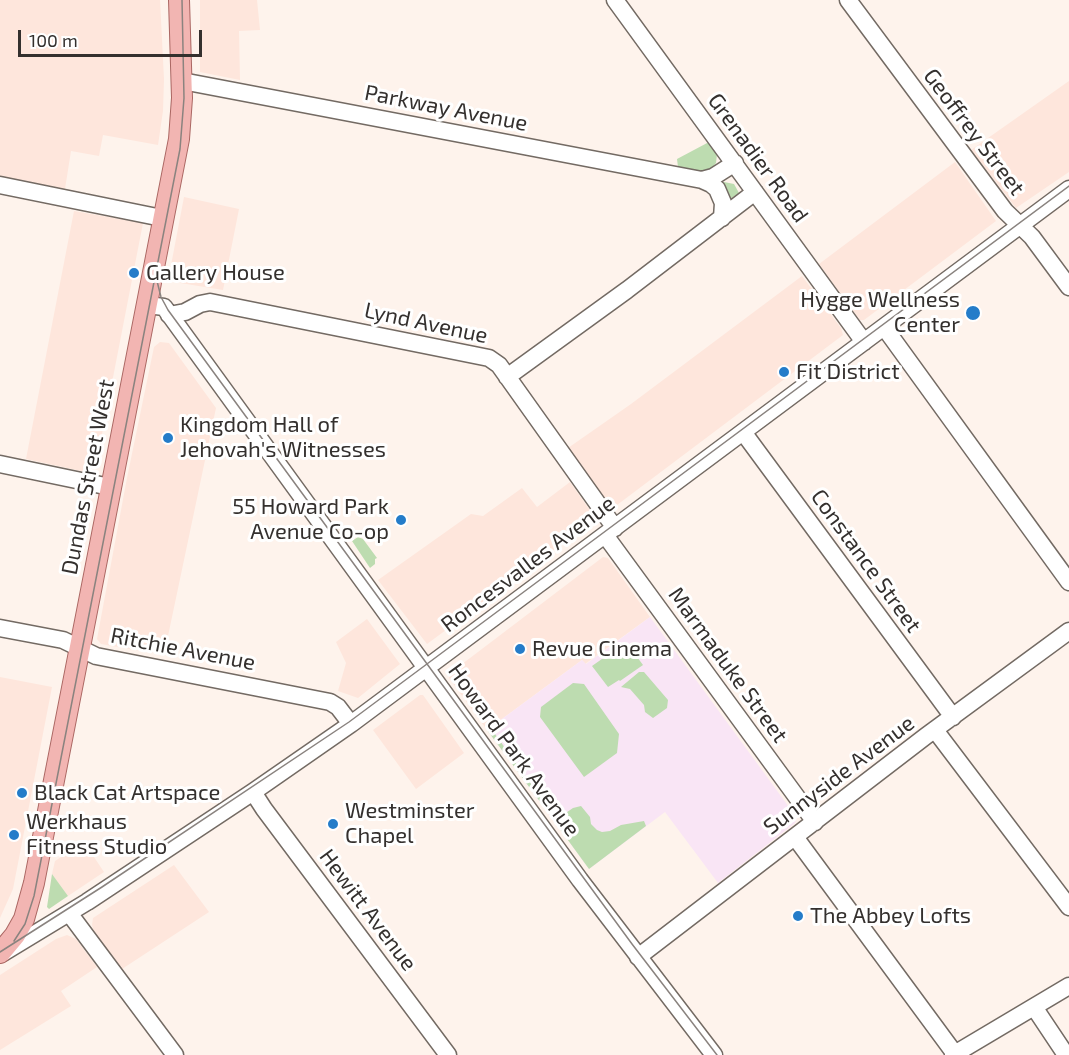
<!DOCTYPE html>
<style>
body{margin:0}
#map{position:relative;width:1069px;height:1055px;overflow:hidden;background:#fef3ec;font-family:"Exo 2",sans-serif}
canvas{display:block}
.scale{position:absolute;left:18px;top:30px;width:184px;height:27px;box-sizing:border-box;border:3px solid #34302e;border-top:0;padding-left:8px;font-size:18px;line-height:21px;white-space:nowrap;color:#34302e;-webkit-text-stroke:4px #fff;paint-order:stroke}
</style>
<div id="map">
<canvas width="1069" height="1055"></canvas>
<div class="scale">100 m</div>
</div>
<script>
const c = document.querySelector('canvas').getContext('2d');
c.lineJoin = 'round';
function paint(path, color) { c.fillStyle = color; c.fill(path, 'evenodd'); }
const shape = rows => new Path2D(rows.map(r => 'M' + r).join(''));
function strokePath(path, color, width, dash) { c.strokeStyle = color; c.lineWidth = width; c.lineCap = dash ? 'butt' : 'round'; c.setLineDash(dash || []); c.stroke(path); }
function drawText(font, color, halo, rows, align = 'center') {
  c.font = font + ' "Exo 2",sans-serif'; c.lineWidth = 6; c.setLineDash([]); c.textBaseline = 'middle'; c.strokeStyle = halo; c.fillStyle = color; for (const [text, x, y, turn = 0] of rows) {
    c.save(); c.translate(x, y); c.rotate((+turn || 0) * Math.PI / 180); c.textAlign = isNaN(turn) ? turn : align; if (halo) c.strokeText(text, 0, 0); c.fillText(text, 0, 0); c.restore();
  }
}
paint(shape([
 [0,0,160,0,164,79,163,111,158,145,103,135,99,156,71,151,65,189,0,177],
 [200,0,257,0,260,30,239,31,240,80,200,72],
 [1069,81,1069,172,1016,208,971,150],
 [955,162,996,221,864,320,860,320,819,264],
 [184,197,239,209,223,290,168,281],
 [74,211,143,223,96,465,93,472,90,473,26,459],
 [802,276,841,328,843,335,617,505,609,504,568,448,631,404],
 [160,342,169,343,216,408,164,655,101,644,97,639,127,478,154,347],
 [570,482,592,513,593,519,591,523,427,644,378,580,471,514,483,516,522,488,537,507],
 [603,557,608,558,650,617,585,664,582,660,487,730,449,678,449,674],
 [367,619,400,664,358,698,338,691,346,663,336,642],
 [0,677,52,687,13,889,0,918],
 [420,695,423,695,464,753,416,789,373,730],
 [84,842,104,872,68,896,52,874,55,861],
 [174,865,209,912,122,969,94,932,92,925,93,918],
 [67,935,76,939,97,967,61,991,71,1006,0,1050,0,975,56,939]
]), '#fee6dc');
paint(shape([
 [650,617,797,818,795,823,718,883,665,812,589,869,487,730,582,660,586,664]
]), '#f9e5f5');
paint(shape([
 [709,142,717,154,716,163,711,169,701,171,678,167,677,159],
 [724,182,734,184,739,193,730,199,722,183],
 [358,537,363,539,377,558,375,559,375,564,370,568,352,541],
 [626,642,643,665,620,681,619,680,608,687,592,666],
 [639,672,644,672,668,700,667,708,653,718,645,712,644,705,630,689,621,687],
 [573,683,584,684,619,734,617,753,584,777,540,717,541,707],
 [490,727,544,802,541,803,487,730],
 [581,806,590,817,591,824,597,830,602,832,610,831,621,825,644,821,646,826,589,869,554,821,573,808],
 [52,874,68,896,49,909,47,907]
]), '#bddcb0');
const minor = shape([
 [615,0,864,342],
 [848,0,1005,211,1032,237,1069,287],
 [182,81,702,180,713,177,735,163],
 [702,180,711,184,717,189,723,203,722,218],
 [0,185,162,218],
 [147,305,164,307,580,880,714,1055],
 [169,315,185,312,200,304,210,302,489,358,499,365,615,528],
 [884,327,1069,582],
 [507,377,627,290,755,192],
 [743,432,953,717],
 [0,464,110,487],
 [605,535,815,822],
 [0,628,63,640,96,656,330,702,338,707,351,724],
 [935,730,1069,907],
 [253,792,264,809,448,1055],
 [795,837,955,1054],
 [69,913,175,1055],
 [3,953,87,902,253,792,351,724,1069,189],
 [638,957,926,736,1069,631],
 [1034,1007,1066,1055],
 [953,1055,1069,986]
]);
const major = shape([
 [0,953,15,935,24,919,34,883,179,139,182,98,179,0]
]);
strokePath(minor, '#736a63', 19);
strokePath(major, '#aa6662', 22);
strokePath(minor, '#fff', 16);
strokePath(major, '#f2b5b2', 20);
strokePath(shape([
 [157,281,161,297,168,310,632,944,717,1055],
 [14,941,25,924,34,896,180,149,184,98,182,0],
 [0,952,102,887,349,722,1069,186]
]), '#8a837f', 1.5);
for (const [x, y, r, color] of [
 [134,273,6,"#247cc9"],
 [973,313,8,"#247cc9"],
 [784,372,6,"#247cc9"],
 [168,438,6,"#247cc9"],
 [401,520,6,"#247cc9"],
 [520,649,6,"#247cc9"],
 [22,793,6,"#247cc9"],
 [333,824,6,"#247cc9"],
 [14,835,6,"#247cc9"],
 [798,916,6,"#247cc9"]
]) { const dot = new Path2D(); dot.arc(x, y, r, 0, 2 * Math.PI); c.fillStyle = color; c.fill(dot); strokePath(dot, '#fff', 2); }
drawText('22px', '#34302e', '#fff', [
 ["Parkway Avenue",446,108,11],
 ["Geoffrey Street",974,132,53],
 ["Grenadier Road",758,158,54],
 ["Lynd Avenue",426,323,12],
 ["Dundas Street West",88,477,-79],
 ["Constance Street",866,561,54],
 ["Roncesvalles Avenue",528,564,-37],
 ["Ritchie Avenue",183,649,11],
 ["Marmaduke Street",728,665,54],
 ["Howard Park Avenue",514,750,54],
 ["Sunnyside Avenue",839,775,-37],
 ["Hewitt Avenue",368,910,53]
]);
drawText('22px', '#34302e', '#fff', [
 ["Gallery House",146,273],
 ["Hygge Wellness",960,300,"right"],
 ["Center",960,325,"right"],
 ["Fit District",796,372],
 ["Kingdom Hall of",180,425],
 ["Jehovah's Witnesses",180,450],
 ["55 Howard Park",389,507,"right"],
 ["Avenue Co-op",389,532,"right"],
 ["Revue Cinema",532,649],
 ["Black Cat Artspace",34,793],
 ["Westminster",345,811],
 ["Chapel",345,836],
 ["Werkhaus",26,822],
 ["Fitness Studio",26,847],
 ["The Abbey Lofts",810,916]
], 'left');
</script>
